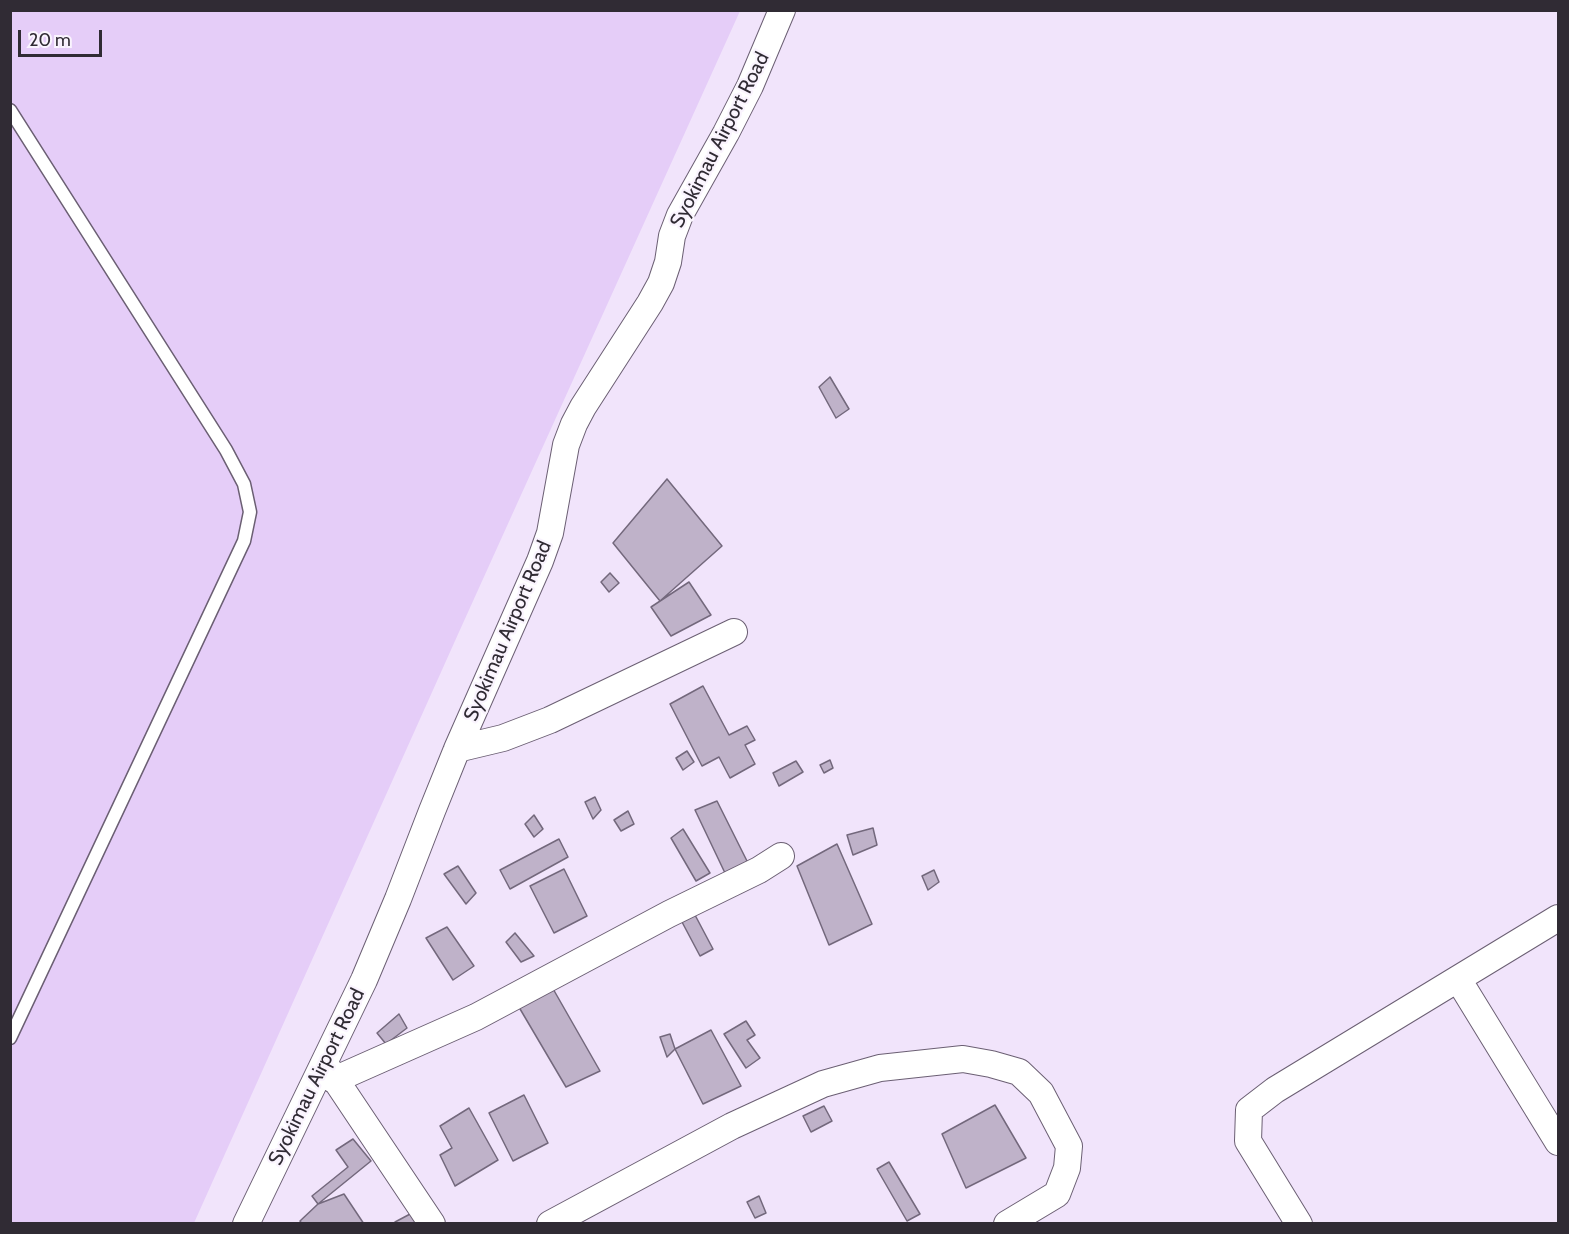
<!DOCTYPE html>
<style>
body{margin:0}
#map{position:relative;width:1569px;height:1234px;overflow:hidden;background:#f1e4fb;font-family:Cabin,sans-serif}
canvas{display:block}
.frame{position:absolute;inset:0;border:12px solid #302b34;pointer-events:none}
.scale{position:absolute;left:18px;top:30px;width:84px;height:27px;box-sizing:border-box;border:3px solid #302b34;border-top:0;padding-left:8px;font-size:18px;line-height:21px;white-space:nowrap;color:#302b34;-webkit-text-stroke:4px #faf4fe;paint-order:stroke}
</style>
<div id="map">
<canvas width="1569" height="1234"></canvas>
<div class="frame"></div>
<div class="scale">20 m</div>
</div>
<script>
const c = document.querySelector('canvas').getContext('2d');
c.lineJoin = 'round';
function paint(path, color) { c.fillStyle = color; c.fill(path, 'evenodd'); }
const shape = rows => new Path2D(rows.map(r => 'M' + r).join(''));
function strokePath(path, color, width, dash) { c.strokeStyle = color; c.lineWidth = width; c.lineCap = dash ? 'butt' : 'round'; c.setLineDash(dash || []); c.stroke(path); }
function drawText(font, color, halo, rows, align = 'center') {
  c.font = font + ' Cabin,sans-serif'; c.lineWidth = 4.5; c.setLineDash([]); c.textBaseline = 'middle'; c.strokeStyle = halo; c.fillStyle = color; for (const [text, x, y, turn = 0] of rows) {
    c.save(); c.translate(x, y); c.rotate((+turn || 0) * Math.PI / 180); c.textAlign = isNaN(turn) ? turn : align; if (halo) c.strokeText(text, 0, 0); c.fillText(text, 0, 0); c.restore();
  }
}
paint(shape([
 [10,11,740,11,459,632,194,1223,11,1223]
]), '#e5cdf8');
const building = shape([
 [830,377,849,409,836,418,819,387,830,377],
 [667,479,722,546,660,601,613,543,667,479],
 [610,573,619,583,609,592,601,582,610,573],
 [689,582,711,615,671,636,651,607,689,582],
 [703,686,729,735,747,726,755,740,745,745,755,764,730,778,719,757,702,766,670,704,703,686],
 [687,751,694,762,683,770,676,758,687,751],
 [830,760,833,768,824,773,820,765,830,760],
 [796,761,803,772,779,786,773,773,796,761],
 [595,797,601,810,593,819,585,802,595,797],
 [717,801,748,863,725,873,695,810,717,801],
 [628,811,634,824,621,831,614,820,628,811],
 [534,815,543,829,534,837,525,824,534,815],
 [873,828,877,845,853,855,847,835,873,828],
 [683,829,710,873,696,881,671,838,683,829],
 [559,839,568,857,510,889,500,870,559,839],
 [837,844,872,924,829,945,797,866,837,844],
 [458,866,476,893,466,904,444,874,458,866],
 [564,869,587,916,554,933,530,886,564,869],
 [934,870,939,882,928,890,922,876,934,870],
 [695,915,713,949,700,956,682,922,695,915],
 [447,927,474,966,453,980,426,938,447,927],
 [515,933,534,956,521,962,506,942,515,933],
 [552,987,600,1071,566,1087,513,997,552,987],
 [399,1014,407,1028,386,1044,377,1033,399,1014],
 [746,1021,755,1035,747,1040,760,1058,746,1068,724,1034,746,1021],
 [711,1030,741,1086,703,1104,675,1049,711,1030],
 [670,1034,675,1049,667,1057,660,1037,670,1034],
 [524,1095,548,1143,513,1161,489,1113,524,1095],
 [995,1105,1026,1158,966,1188,942,1134,995,1105],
 [824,1106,832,1121,811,1132,803,1116,824,1106],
 [469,1108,498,1160,455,1186,440,1155,452,1148,440,1126,469,1108],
 [353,1139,371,1161,318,1204,312,1196,348,1167,336,1150,353,1139],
 [889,1162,920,1214,907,1221,877,1169,889,1162],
 [344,1194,364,1224,302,1224,300,1221,318,1204,344,1194],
 [759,1196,766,1213,755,1218,747,1202,759,1196],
 [412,1213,417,1224,396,1224,395,1222,412,1213]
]);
paint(building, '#bfb2c9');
strokePath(building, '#73687c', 1.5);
const lane = shape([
 [10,110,226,450,244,484,250,512,244,541,10,1038]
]);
const street = shape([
 [457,749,503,738,550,720,734,632],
 [1458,979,1558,1142],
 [327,1067,432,1224],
 [334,1080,476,1017,669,914,759,870,781,856],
 [246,1224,364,980,398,899,432,811,457,749,540,561,550,533,566,445,574,424,583,407,650,303,661,283,668,262,672,236,680,215,726,133,750,86,782,10],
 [550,1224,732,1126,823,1084,880,1068,963,1059,991,1064,1019,1072,1041,1093,1069,1146,1067,1168,1057,1194,1007,1224],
 [1299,1224,1248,1141,1249,1110,1275,1090,1558,918]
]);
strokePath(lane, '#6b5f73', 15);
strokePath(street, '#6b5f73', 28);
strokePath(lane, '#fff', 12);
strokePath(street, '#fff', 26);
drawText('20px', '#302b34', '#faf4fe', [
 ["Syokimau Airport Road",720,140,-63],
 ["Syokimau Airport Road",508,631,-67],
 ["Syokimau Airport Road",317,1077,-64]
]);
</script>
